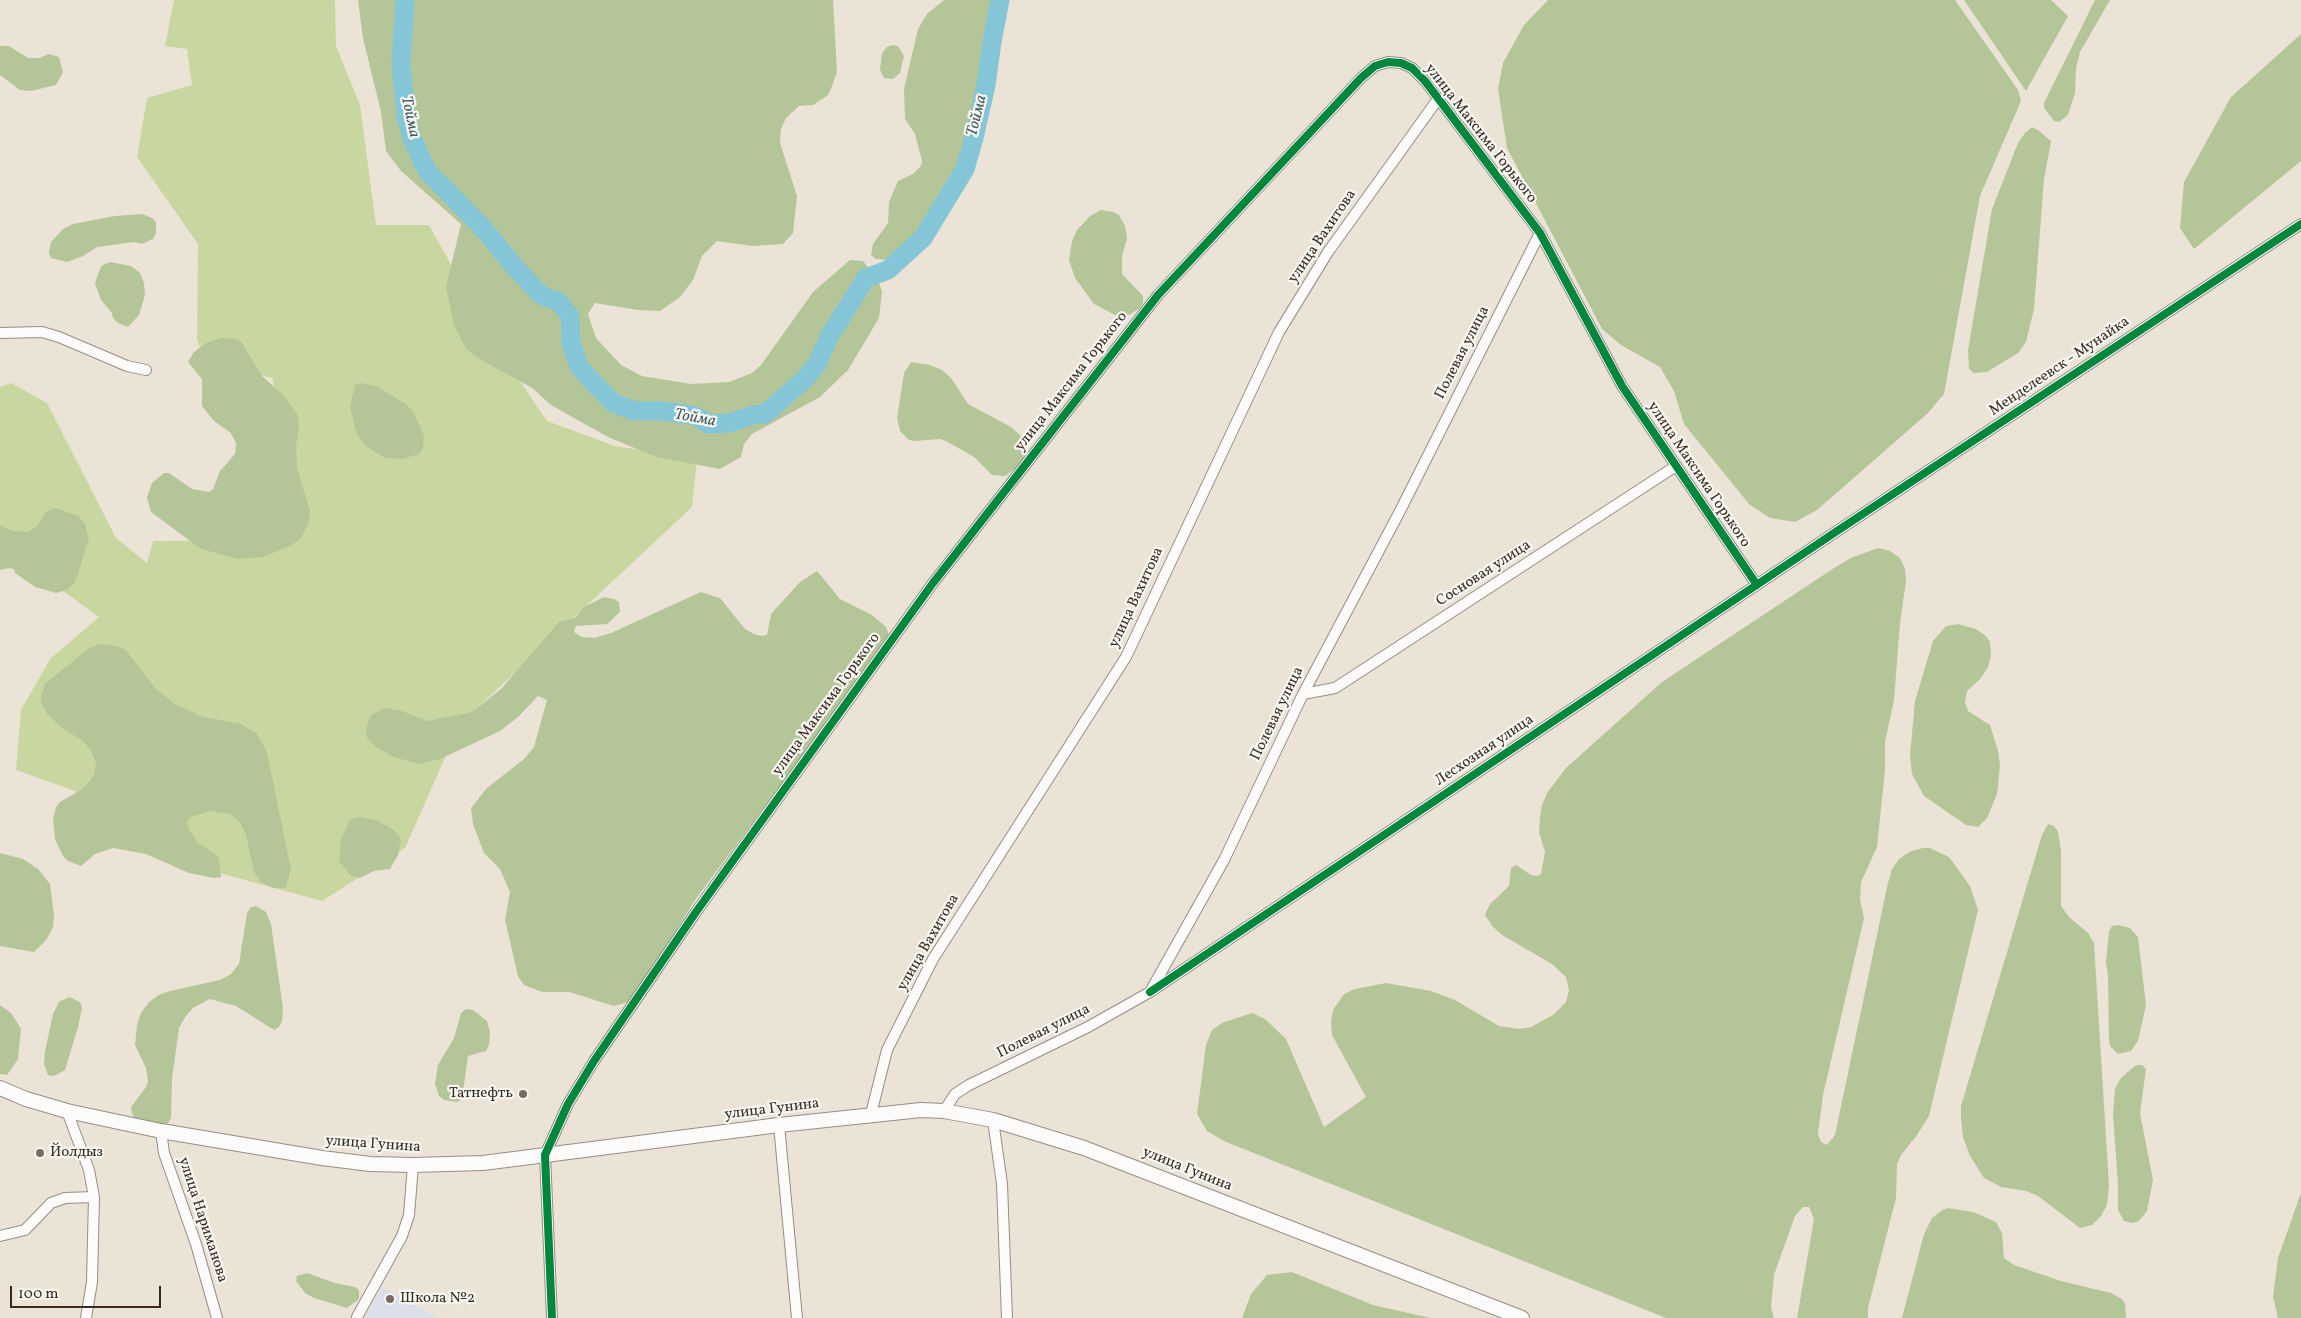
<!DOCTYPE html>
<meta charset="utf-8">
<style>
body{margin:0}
#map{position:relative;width:2301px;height:1318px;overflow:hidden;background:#ece3d7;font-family:Vollkorn,serif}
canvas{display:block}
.scale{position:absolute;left:10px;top:1286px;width:151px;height:22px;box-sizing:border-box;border:2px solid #3b2a1e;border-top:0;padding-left:6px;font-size:15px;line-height:18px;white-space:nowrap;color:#3b2a1e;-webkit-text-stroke:4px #f6f6f2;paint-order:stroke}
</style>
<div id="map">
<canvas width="2301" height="1318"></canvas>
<div class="scale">100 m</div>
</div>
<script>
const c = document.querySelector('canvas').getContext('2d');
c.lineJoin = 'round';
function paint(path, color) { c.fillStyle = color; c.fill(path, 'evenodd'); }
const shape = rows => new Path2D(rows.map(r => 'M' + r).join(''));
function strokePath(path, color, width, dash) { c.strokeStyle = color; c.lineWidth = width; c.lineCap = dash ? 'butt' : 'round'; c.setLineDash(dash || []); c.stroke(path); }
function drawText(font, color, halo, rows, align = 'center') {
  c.font = font + ' Vollkorn,serif'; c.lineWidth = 4.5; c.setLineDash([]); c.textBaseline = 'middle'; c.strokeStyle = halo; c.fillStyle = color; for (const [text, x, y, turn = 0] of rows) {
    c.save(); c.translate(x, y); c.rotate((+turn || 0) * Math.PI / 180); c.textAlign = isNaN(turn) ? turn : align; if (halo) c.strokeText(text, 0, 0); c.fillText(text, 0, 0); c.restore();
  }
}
paint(shape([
 [383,1287,434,1316,438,1318,365,1318]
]), '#dadfea');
paint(shape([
 [174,0,335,0,336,46,360,105,376,225,429,225,498,349,547,421,615,446,697,459,692,507,460,724,405,848,322,901,212,871,92,797,16,770,21,710,50,659,99,617,0,545,0,387,11,383,47,403,116,538,147,563,153,541,235,540,280,469,273,378,206,363,197,339,198,244,137,157,147,98,192,85,187,49,165,46]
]), '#c8d6a0');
paint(shape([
 [358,0,833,0,837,72,832,86,828,95,813,105,799,106,786,118,781,129,780,143,797,196,793,233,783,244,752,246,717,241,702,256,693,280,680,297,660,311,638,310,595,303,588,314,596,338,621,365,642,376,691,384,729,382,752,373,761,365,813,292,850,260,863,261,878,280,882,292,879,318,848,370,820,397,752,434,744,444,741,457,720,469,656,457,608,437,551,405,532,388,476,357,466,348,454,325,446,287,461,224,401,171,386,151,381,112,363,38],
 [944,0,1008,0,1000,40,994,93,979,145,969,172,945,212,892,256,888,260,876,259,871,255,873,244,888,223,889,202,898,181,913,174,921,166,922,161,915,134,905,119,904,89,918,29,927,14],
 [1548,0,1955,0,2018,90,2021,101,1980,196,1944,394,1928,413,1817,510,1795,522,1770,518,1749,504,1684,424,1674,391,1660,367,1621,345,1602,329,1507,148,1498,89,1503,63,1524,25],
 [1964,0,2051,0,2068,16,2026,91],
 [2095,0,2110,0,2080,52,2076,69,2075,93,2068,115,2059,122,2054,121,2044,108,2044,103],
 [2301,34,2301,161,2194,249,2180,228,2184,182,2231,97],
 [892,45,898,46,904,56,900,73,893,79,884,78,880,70,882,53,887,47],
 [0,46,9,46,28,58,39,58,49,54,59,57,63,72,56,85,31,91,20,90,0,75],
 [2032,127,2038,130,2051,141,2044,179,2034,309,2026,342,2018,353,1987,372,1974,373,1969,369,1968,350,1992,209,2018,143,2025,133],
 [1101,210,1113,212,1119,215,1125,226,1127,238,1122,256,1122,274,1143,296,1143,303,1140,308,1129,315,1117,316,1094,304,1075,278,1069,260,1072,241,1077,230,1090,216],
 [142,214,152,218,156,222,156,233,153,239,142,244,134,242,97,247,83,256,67,262,51,258,49,253,51,242,63,229,73,224,115,216],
 [110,262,131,266,140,273,144,283,145,295,139,315,128,327,118,323,113,318,112,313,101,300,95,283,101,266],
 [222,338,237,339,242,343,262,376,285,397,297,414,299,425,296,446,297,468,310,511,309,523,300,539,290,546,263,557,238,559,201,549,151,512,147,498,152,483,164,473,169,473,192,489,209,492,213,489,220,471,235,454,236,443,231,433,214,421,202,406,202,379,188,362,193,353,206,343],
 [911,362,930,365,942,370,951,378,968,404,1011,427,1021,436,1026,447,1025,454,1020,465,1005,476,992,475,974,457,946,441,940,439,915,441,909,440,900,431,897,418,904,373],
 [361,383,376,386,406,404,414,413,424,436,423,448,419,454,402,459,385,458,366,446,357,435,350,407,355,385],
 [55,508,78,516,85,524,89,539,75,582,67,590,56,593,35,587,15,573,14,569,9,568,0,570,0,525,13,531,28,532,37,526,46,512],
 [1878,548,1890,551,1900,558,1905,569,1906,581,1900,623,1894,700,1885,742,1885,770,1877,847,1861,882,1860,900,1864,918,1823,1095,1818,1134,1821,1142,1827,1145,1835,1135,1887,887,1892,869,1899,859,1911,851,1923,848,1930,848,1949,857,1970,886,1978,910,1929,1116,1917,1135,1901,1155,1897,1164,1896,1198,1868,1308,1868,1318,1797,1318,1814,1219,1809,1207,1803,1207,1795,1216,1774,1275,1771,1307,1774,1318,1666,1318,1224,1141,1207,1131,1197,1114,1206,1045,1212,1030,1222,1023,1252,1013,1265,1019,1286,1039,1324,1127,1366,1097,1332,1035,1331,1022,1333,1010,1344,994,1355,989,1386,983,1431,991,1455,1000,1499,1026,1519,1029,1531,1027,1553,1015,1566,1002,1569,990,1566,977,1552,964,1502,935,1492,926,1485,915,1490,904,1509,886,1511,868,1516,865,1531,875,1537,876,1541,874,1545,852,1539,832,1540,817,1542,805,1547,793,1566,768,1662,682,1834,568,1851,558],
 [817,571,840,599,872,615,886,627,889,635,884,646,695,900,631,1001,614,1006,569,992,542,992,524,985,518,976,505,920,510,892,500,869,484,853,473,824,471,808,487,788,524,759,534,747,547,700,538,696,518,717,500,731,440,759,419,764,394,757,376,747,367,738,366,728,371,715,385,708,402,711,427,721,472,712,501,689,559,622,575,618,584,607,604,597,614,599,619,602,620,612,607,624,576,626,574,632,582,637,595,638,611,633,701,592,720,598,745,629,754,634,762,636,767,635,771,614,800,582],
 [1958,624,1976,629,1986,636,1990,642,1991,654,1988,667,1981,678,1967,691,1965,703,1968,711,1990,725,1998,751,2000,765,1997,794,1987,818,1978,827,1966,825,1924,796,1912,774,1910,755,1915,701,1933,641,1946,626],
 [100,644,113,645,125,649,155,688,175,704,203,717,241,724,257,734,266,750,269,762,291,870,285,888,273,888,261,882,254,872,246,835,240,822,230,814,210,811,191,817,187,822,188,828,198,843,214,853,219,858,221,877,214,878,189,873,146,854,113,848,95,854,81,866,68,861,63,856,55,839,53,820,56,807,60,802,82,789,90,781,94,775,96,763,91,751,83,741,61,727,47,714,41,702,41,696,45,684,88,649],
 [360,817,375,820,390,827,399,835,401,840,398,855,390,869,374,871,360,878,350,875,339,861,341,839,350,819],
 [2048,824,2054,826,2058,832,2061,850,2061,906,2069,917,2088,933,2094,943,2109,1186,2107,1205,2101,1216,2092,1225,2080,1228,2038,1196,2026,1191,2001,1187,1984,1178,1970,1156,1963,1137,1961,1119,1961,1106,2042,835],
 [0,853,23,859,38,869,50,884,54,915,53,927,47,939,34,952,0,946],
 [256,906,266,912,271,924,283,1008,282,1021,279,1027,274,1030,236,1006,210,999,193,1008,185,1017,179,1028,172,1079,171,1118,168,1123,163,1125,135,1119,132,1113,131,1107,146,1087,148,1081,146,1068,135,1045,137,1025,141,1013,149,1002,159,995,170,991,220,980,231,974,239,964,247,913,250,908],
 [2118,925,2130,928,2138,937,2146,1005,2138,1041,2131,1051,2118,1054,2110,1046,2109,1040,2108,976,2106,962,2109,931,2112,926],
 [69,997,80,1002,82,1008,78,1027,65,1070,54,1076,48,1075,44,1064,45,1051,53,1014,59,1002],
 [0,1005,11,1013,21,1029,18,1059,7,1075,0,1074],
 [466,1009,473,1010,487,1021,490,1032,489,1045,486,1051,468,1056,462,1099,457,1102,444,1100,439,1096,435,1084,438,1065,454,1038,461,1013],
 [2136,1065,2142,1065,2146,1069,2140,1113,2153,1180,2147,1211,2139,1221,2133,1223,2124,1221,2118,1210,2118,1184,2113,1115,2115,1089,2121,1078],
 [2301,1193,2301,1318,2278,1318,2273,1297,2278,1258],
 [1948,1208,1973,1212,1996,1222,2002,1233,2004,1258,2014,1265,2061,1281,2111,1293,2122,1299,2125,1304,2126,1318,1902,1318,1924,1234,1932,1218,1942,1210],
 [1292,1272,1373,1305,1431,1318,1242,1318,1251,1294,1267,1275],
 [307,1273,335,1283,355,1287,359,1290,359,1299,347,1308,314,1298,305,1293,296,1281,297,1276]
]), '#b4c698');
strokePath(shape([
 [405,0,401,64,406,116,411,136,427,171,484,229,512,264,541,295,559,302,570,316,571,342,579,367,613,403,635,411,663,411,696,416,708,424,730,423,753,415,765,414,805,379,817,364,829,337,866,278,888,270,923,238,965,169,974,138,986,85,992,42,1000,0]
]), '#84c6d7', 19);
const minor = shape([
 [0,333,42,332,59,337,127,366,146,370],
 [1303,694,1335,688,1676,466],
 [1150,992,1834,533,2301,224],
 [67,1111,89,1170,94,1197,92,1282,86,1318],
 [944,1111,955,1094,969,1085,1088,1027,1150,992,1224,860,1303,694,1400,511,1540,233],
 [871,1114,887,1050,933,959,1126,657,1279,332,1328,252,1438,99],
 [993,1120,1002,1184,1007,1318],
 [779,1125,797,1318],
 [161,1131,164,1153,196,1244,217,1318],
 [0,1236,25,1230,51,1203,65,1198,94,1197],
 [357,1317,402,1236,409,1215,413,1165],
 [552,1318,545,1155,568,1104,594,1061,696,912,933,583,1130,331,1158,295,1361,78,1375,66,1388,62,1401,63,1412,68,1425,81,1540,233,1622,386,1757,585]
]);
const secondary = shape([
 [0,1088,26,1099,67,1111,161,1131,322,1158,370,1164,413,1165,483,1163,779,1125,921,1110,944,1111,993,1120,1084,1148,1522,1318]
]);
strokePath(minor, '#958d86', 12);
strokePath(secondary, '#958d86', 16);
strokePath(minor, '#fcfbf9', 10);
strokePath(secondary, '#fcfbf9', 14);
strokePath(shape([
 [1150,992,1834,533,2301,224],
 [552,1318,545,1155,568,1104,594,1061,696,912,933,583,1130,331,1158,295,1361,78,1375,66,1388,62,1401,63,1412,68,1425,81,1540,233,1622,386,1757,585]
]), '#00873e', 8);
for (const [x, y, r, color] of [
 [523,1094,5,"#796b5f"],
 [40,1153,5,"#796b5f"],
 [390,1299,5,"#796b5f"]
]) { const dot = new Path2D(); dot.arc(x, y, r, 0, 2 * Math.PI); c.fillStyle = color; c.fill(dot); strokePath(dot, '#f6f6f2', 2); }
drawText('15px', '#3b2a1e', '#f6f6f2', [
 ["улица Максима Горького",1480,134,52],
 ["улица Вахитова",1323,237,-56],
 ["Полевая улица",1463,353,-63],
 ["Менделеевск - Мунайка",2060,367,-34],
 ["улица Максима Горького",1072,382,-52],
 ["улица Максима Горького",1698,475,56],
 ["Сосновая улица",1484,574,-33],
 ["улица Вахитова",1137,598,-65],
 ["улица Максима Горького",827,705,-54],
 ["Полевая улица",1278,714,-64],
 ["Лесхозная улица",1485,751,-34],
 ["улица Вахитова",929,943,-60],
 ["Полевая улица",1044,1032,-27],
 ["улица Гунина",772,1110,-7],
 ["улица Гунина",373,1145,4],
 ["улица Гунина",1187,1170,22],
 ["улица Нариманова",202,1220,72]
]);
drawText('15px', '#3b2a1e', '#f6f6f2', [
 ["Татнефть",513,1094,"right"],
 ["Йолдыз",50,1153],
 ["Школа №2",400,1299]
], 'left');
drawText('italic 16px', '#455c5f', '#f6f6f2', [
 ["Тойма",978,116,-76],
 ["Тойма",409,117,78],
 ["Тойма",695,419,10]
]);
</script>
